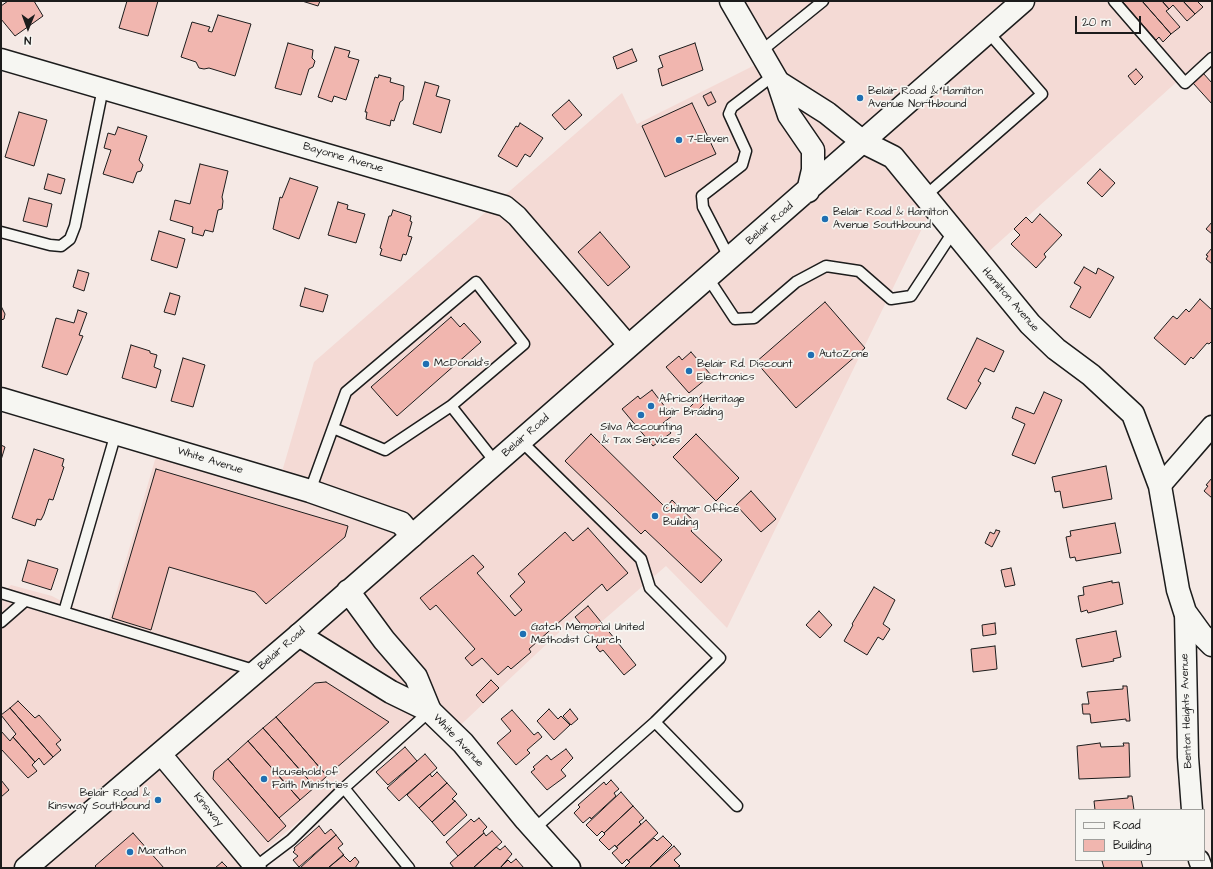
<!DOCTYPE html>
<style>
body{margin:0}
#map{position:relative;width:1213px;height:869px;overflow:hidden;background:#f5e9e5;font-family:"Architects Daughter",sans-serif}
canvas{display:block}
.frame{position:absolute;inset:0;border:2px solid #1c1c1c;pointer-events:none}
.legend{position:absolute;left:1075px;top:809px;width:130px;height:52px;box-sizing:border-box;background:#f6f6f2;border:1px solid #9f9f9c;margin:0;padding:5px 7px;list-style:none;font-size:12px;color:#1c1c1c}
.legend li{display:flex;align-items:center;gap:8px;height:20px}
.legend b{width:20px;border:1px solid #9f9f9c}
.north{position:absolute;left:8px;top:8px;width:40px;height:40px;-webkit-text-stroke:3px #f6f6f2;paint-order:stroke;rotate:181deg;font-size:11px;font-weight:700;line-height:16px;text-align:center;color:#1c1c1c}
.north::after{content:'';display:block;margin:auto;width:14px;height:18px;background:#1c1c1c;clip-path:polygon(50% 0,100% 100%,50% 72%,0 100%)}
.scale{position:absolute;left:1075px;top:16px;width:66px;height:18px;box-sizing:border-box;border:2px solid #1c1c1c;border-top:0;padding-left:5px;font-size:12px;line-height:14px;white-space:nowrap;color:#1c1c1c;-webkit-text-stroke:3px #f6f6f2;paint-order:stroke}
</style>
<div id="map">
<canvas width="1213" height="869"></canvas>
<div class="frame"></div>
<ul class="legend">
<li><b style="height:5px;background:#f6f6f2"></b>Road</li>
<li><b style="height:11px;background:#f1b6af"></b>Building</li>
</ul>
<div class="north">N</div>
<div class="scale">20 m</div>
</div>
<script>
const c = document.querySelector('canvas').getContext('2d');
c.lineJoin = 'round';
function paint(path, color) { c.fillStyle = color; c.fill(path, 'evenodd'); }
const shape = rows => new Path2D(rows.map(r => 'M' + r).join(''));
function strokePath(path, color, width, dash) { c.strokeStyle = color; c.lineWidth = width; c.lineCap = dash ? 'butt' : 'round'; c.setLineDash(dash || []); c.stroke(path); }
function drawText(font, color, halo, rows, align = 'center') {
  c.font = font + ' "Architects Daughter",sans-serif'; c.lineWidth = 3.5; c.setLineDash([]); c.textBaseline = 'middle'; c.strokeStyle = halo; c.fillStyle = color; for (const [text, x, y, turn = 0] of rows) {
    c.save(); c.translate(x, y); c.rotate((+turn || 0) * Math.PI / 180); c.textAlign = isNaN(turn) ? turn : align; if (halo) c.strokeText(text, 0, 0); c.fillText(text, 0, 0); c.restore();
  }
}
paint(shape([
 [734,1,1212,1,1212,50,975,264,932,208,727,628,666,566,600,623,586,607,451,734,423,715,244,868,1,868,1,595,11,585,52,596,107,625,159,446,279,482,314,362,622,93,637,124,763,61]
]), '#f4dad5');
const building = shape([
 [8,1,34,1,43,16,15,36,1,19,1,6,8,1],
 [127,1,158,1,148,36,119,28,127,1],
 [302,1,320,1,318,6,302,1],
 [1122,1,1142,1,1171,34,1163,42,1159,37,1156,40,1122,1],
 [1142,1,1162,1,1169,9,1166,11,1180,27,1171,34,1142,1],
 [1162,1,1183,1,1195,14,1187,21,1173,5,1169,9,1162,1],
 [1183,1,1197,1,1203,7,1195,14,1183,1],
 [218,15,251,24,235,76,209,68,204,69,199,68,196,62,181,57,192,22,210,27,208,31,212,32,218,15],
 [288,43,313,50,312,58,315,61,313,67,309,69,301,95,275,88,288,43],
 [695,43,703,70,662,86,658,69,663,67,659,56,695,43],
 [335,47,350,51,348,57,359,60,346,100,334,96,332,102,318,97,335,47],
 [632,49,637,61,617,69,613,57,632,49],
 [1136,69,1143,77,1135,85,1128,76,1136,69],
 [1203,73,1212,83,1212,104,1193,83,1203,73],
 [379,75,391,78,390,82,404,86,403,100,400,102,394,121,391,120,390,126,366,119,367,112,365,112,375,77,378,78,379,75],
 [425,82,439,86,436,96,450,100,441,133,413,124,425,82],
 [711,92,716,102,708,106,703,96,711,92],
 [569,100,582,115,565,130,552,115,569,100],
 [692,103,716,154,665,177,642,126,692,103],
 [19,112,47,120,34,166,5,157,19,112],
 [520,123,543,138,530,157,525,154,517,167,498,156,516,126,518,127,520,123],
 [118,127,147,136,139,160,143,165,141,171,137,172,133,183,103,174,111,150,104,148,108,133,115,135,118,127],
 [200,164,228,171,222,197,223,201,222,209,218,210,213,232,205,230,203,236,192,233,193,227,170,220,175,200,190,204,200,164],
 [1100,169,1115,183,1102,197,1087,183,1100,169],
 [48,174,65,179,61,194,44,189,48,174],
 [290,178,318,187,299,239,273,229,280,197,282,198,290,178],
 [29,198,52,204,47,227,23,221,29,198],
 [338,202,348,205,347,209,365,214,356,243,328,235,338,202],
 [393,210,411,216,410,221,412,222,408,236,412,237,406,255,403,254,401,261,380,255,382,249,380,248,389,216,391,216,393,210],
 [1040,214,1062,235,1044,254,1046,257,1036,268,1011,244,1020,235,1014,229,1026,217,1032,223,1040,214],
 [1212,222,1212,234,1206,229,1212,222],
 [159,231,185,239,177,268,151,260,159,231],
 [600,232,630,267,608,286,578,252,600,232],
 [1212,248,1212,264,1206,259,1208,256,1206,255,1212,248],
 [1084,267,1096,274,1098,268,1114,277,1090,318,1070,307,1081,287,1074,283,1084,267],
 [78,270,89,273,84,291,73,287,78,270],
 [305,288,328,295,323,312,300,306,305,288],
 [170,293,180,296,175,315,164,312,170,293],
 [1200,299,1212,310,1212,341,1209,344,1207,343,1193,359,1191,357,1185,365,1154,338,1173,316,1177,319,1186,309,1189,312,1200,299],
 [825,302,865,348,796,408,756,362,825,302],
 [1,306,5,314,4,319,1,320,1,306],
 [78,310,87,313,79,335,83,336,67,375,42,367,56,318,74,323,78,310],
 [451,317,460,327,464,323,481,342,397,416,371,387,451,317],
 [977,338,1004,351,994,372,985,368,978,381,981,383,966,409,947,399,977,338],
 [131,345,150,351,150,353,157,355,154,367,161,370,156,388,122,378,131,345],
 [691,352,711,375,689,393,666,367,679,356,682,360,691,352],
 [183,358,205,365,193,407,171,401,183,358],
 [652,390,672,416,663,423,671,433,653,446,622,409,638,396,640,399,652,390],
 [1044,392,1062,400,1035,464,1012,455,1025,424,1012,418,1016,407,1034,414,1044,392],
 [702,395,707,401,695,413,689,408,702,395],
 [591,434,666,508,672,500,697,524,691,531,722,560,701,583,645,530,641,534,565,461,591,434],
 [696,434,739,478,716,501,673,457,696,434],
 [1,445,5,447,1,460,1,445],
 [34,449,64,459,62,466,64,467,53,500,49,499,44,514,41,520,37,519,35,526,12,518,34,449],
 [1106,466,1112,499,1063,508,1060,491,1055,492,1052,477,1106,466],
 [156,469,348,526,345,537,266,604,255,592,169,567,151,630,112,618,156,469],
 [1212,478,1212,498,1204,491,1208,486,1206,485,1212,478],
 [751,491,776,519,761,532,736,505,751,491],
 [1115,523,1121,553,1076,561,1075,557,1070,558,1066,537,1071,536,1070,531,1115,523],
 [588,528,628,573,607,591,602,584,529,649,531,652,511,669,508,666,498,675,482,658,472,666,465,658,475,649,436,605,430,610,420,598,473,555,484,567,477,573,515,616,522,610,510,596,525,582,518,574,565,532,573,541,588,528],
 [996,530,1000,531,992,547,985,543,990,532,994,534,996,530],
 [28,560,58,569,51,590,22,581,28,560],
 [1011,568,1015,585,1005,587,1001,570,1011,568],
 [1112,581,1112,583,1119,582,1123,604,1088,613,1087,610,1081,612,1078,596,1084,595,1083,587,1112,581],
 [874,587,895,600,883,624,890,629,883,640,878,637,867,655,844,641,853,625,852,624,874,587],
 [588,606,636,665,624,675,603,650,600,652,596,647,598,645,575,617,588,606],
 [819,611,832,625,820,638,806,625,819,611],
 [995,623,996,634,983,636,982,625,995,623],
 [1116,631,1121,657,1113,659,1114,661,1082,667,1076,639,1116,631],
 [995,646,997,669,973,672,971,649,995,646],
 [491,680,499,688,483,703,476,695,491,680],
 [326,682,389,722,327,776,276,717,315,683,326,682],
 [1123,686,1127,686,1130,721,1126,721,1126,719,1091,723,1090,714,1083,714,1082,704,1089,704,1087,692,1123,689,1123,686],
 [18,701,35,718,39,715,61,740,56,744,61,750,53,757,10,708,18,701],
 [10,708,53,757,44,765,39,758,35,762,13,737,16,734,1,715,10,708],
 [549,709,558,719,561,716,570,725,554,740,537,721,549,709],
 [570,709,578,719,571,725,563,716,570,709],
 [512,710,534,735,538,732,542,737,527,750,530,753,516,765,497,743,511,731,501,719,512,710],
 [276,717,327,776,315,787,263,728,276,717],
 [263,728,315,787,300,800,248,741,263,728],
 [1,731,10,741,13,737,35,762,32,765,37,771,28,778,1,749,1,731],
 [248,741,300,800,279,818,228,759,248,741],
 [1100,743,1101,747,1124,746,1123,743,1129,743,1130,777,1079,779,1077,746,1100,743],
 [405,747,417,761,388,785,376,772,405,747],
 [566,749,573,758,561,770,566,776,547,790,531,772,535,769,533,767,547,755,551,760,566,749],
 [425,754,437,768,399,801,387,788,425,754],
 [228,759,286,826,268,842,213,779,214,771,228,759],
 [437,772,447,783,419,808,407,795,430,774,432,777,437,772],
 [1,780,9,790,1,797,1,780],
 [611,780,619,789,614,793,616,796,591,819,590,817,583,823,574,813,580,807,578,805,604,782,606,785,611,780],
 [447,783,457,794,452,799,455,801,432,822,419,808,447,783],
 [621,792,633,806,604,833,602,831,597,836,586,825,621,792],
 [1128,796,1132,796,1134,810,1095,810,1094,801,1128,798,1128,796],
 [455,801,467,815,444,836,432,822,455,801],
 [633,806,644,818,639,822,641,824,616,847,615,845,609,850,599,840,605,834,604,833,633,806],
 [479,818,487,827,483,831,484,833,458,856,446,842,471,819,474,822,479,818],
 [646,820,658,833,628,861,627,859,622,864,612,853,618,848,616,847,646,820],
 [319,826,325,834,331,829,336,835,299,867,293,860,298,856,293,852,295,850,294,848,319,826],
 [492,831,502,842,473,868,454,868,450,863,484,833,486,836,492,831],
 [133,833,164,868,97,868,95,866,133,833],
 [336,835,343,844,338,848,344,855,328,868,300,868,336,835],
 [663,836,672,845,649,868,624,868,630,862,628,861,654,838,657,841,663,836],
 [505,846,512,854,500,868,473,868,496,847,500,850,505,846],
 [674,846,681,854,674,860,680,866,677,868,649,868,674,846],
 [343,855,350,862,355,857,359,862,355,868,328,868,343,855],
 [516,859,524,868,500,868,508,860,511,863,516,859],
 [1105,860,1141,860,1143,868,1104,868,1102,861,1105,860],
 [222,862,228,868,215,868,222,862]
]);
paint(building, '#f1b6af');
strokePath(building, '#1c1c1c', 1);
const lane = shape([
 [1114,1,1185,83,1212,58],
 [760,52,823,1],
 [924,197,1042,94,988,32],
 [1,232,50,245,61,246,70,239,75,226,103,88],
 [730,259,703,207,702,196,742,165,746,151,729,114,732,107,774,75],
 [708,278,735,319,754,318,796,282,826,266,859,271,891,299,911,296,953,232],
 [451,406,496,463],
 [521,441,641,559,650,588,720,658,655,722,534,829],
 [310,491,346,392,476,282,524,344,451,406,385,450,333,428],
 [1,593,257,671],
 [64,612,116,433],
 [1,622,25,601],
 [655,722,737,806],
 [344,788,409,868],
 [254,868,291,840,344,788,430,711]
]);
const street = shape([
 [1,59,505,206,517,216,629,346],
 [1160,486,1212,426],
 [1185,612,1188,757,1192,810],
 [160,753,256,868],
 [1199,860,1202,868]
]);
const secondary = shape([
 [731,1,778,82,827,113,863,142,893,157,1030,324,1056,349,1091,375,1133,414,1160,486,1178,590,1185,612,1201,634,1212,645],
 [1,399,310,491,401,523,412,536],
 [299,635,391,692,430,711,463,743,526,820,569,868]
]);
const primary = shape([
 [778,82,789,115,813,150,813,170,808,191],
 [348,591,384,640,416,677,430,711],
 [26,868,299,635,1023,1]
]);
strokePath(lane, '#1c1c1c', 13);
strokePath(street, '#1c1c1c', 23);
strokePath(secondary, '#1c1c1c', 25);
strokePath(primary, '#1c1c1c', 25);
strokePath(lane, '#f6f6f2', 10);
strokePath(street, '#f6f6f2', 20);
strokePath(secondary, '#f6f6f2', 22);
strokePath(primary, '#f6f6f2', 22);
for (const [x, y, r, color] of [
 [860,98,4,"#1f6fb2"],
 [679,140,4,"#1f6fb2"],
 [825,219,4,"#1f6fb2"],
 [811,355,4,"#1f6fb2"],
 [426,364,4,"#1f6fb2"],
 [689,371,4,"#1f6fb2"],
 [651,406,4,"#1f6fb2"],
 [641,415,4,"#1f6fb2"],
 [655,516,4,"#1f6fb2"],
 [523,634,4,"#1f6fb2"],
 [264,779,4,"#1f6fb2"],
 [158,800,4,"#1f6fb2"],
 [130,852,4,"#1f6fb2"]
]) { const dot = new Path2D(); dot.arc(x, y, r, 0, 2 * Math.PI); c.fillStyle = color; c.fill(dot); strokePath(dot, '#f6f6f2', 1.5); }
drawText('11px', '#1c1c1c', '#f6f6f2', [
 ["Belair Road & Hamilton",868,92],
 ["Avenue Northbound",868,105],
 ["7-Eleven",687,140],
 ["Belair Road & Hamilton",833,213],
 ["Avenue Southbound",833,226],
 ["AutoZone",819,355],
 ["McDonald's",434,364],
 ["Belair Rd. Discount",697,365],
 ["Electronics",697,378],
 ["African Heritage",659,400],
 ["Hair Braiding",659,413],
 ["Silva Accounting",641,428,"center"],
 ["& Tax Services",641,441,"center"],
 ["Chilmar Office",663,510],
 ["Building",663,523],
 ["Gatch Memorial United",531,628],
 ["Methodist Church",531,641],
 ["Household of",272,773],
 ["Faith Ministries",272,786],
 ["Belair Road &",150,794,"right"],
 ["Kinsway Southbound",150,807,"right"],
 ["Marathon",138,852]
], 'left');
drawText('11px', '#1c1c1c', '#f6f6f2', [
 ["Bayonne Avenue",343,158,16],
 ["Belair Road",770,224,-41],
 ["Hamilton Avenue",1010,300,49],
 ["Belair Road",526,436,-41],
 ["White Avenue",210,461,17],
 ["Belair Road",282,649,-41],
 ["Benton Heights Avenue",1187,711,-92],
 ["White Avenue",458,741,47],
 ["Kinsway",208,810,50]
]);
</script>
